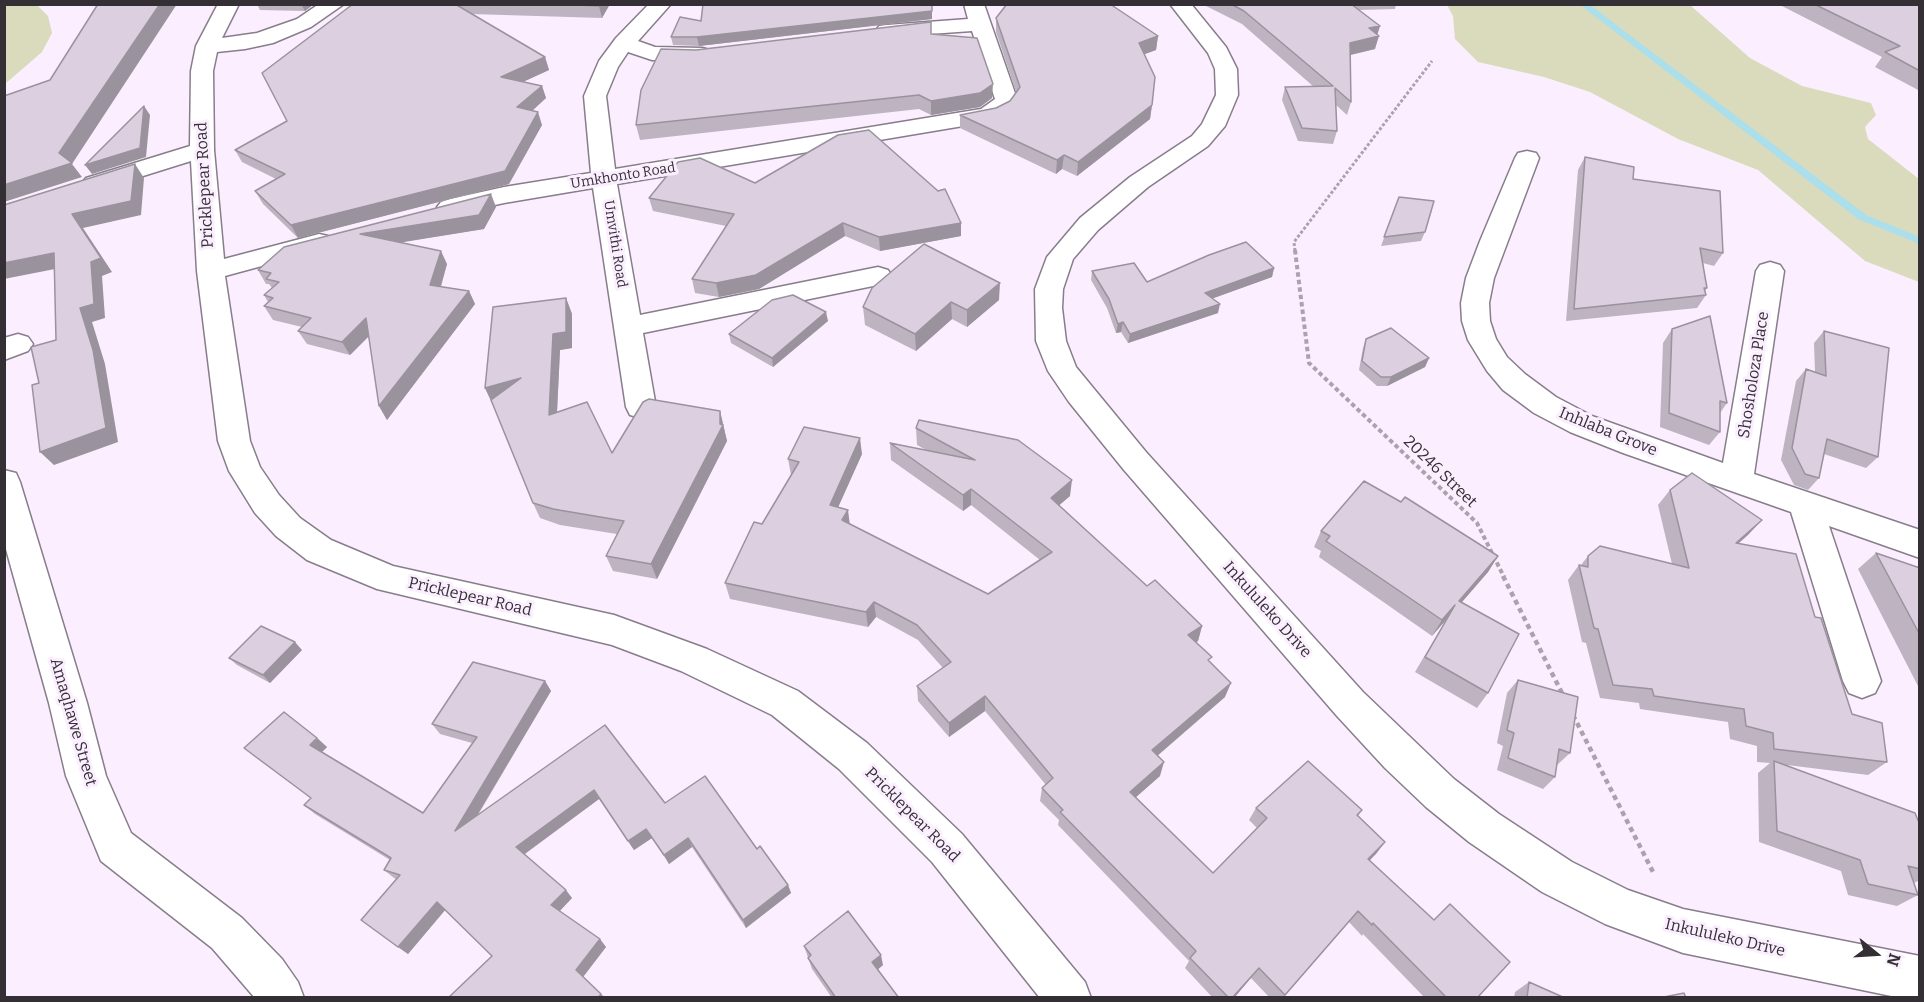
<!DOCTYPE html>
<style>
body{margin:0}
#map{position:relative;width:1924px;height:1002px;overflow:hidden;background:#fbefff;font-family:Bitter,serif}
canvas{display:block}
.frame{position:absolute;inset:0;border:6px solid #342f35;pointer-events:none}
.north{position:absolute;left:1846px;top:924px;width:60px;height:60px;-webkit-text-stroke:4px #fbefff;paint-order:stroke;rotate:108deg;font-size:16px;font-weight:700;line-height:24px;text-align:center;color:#342f35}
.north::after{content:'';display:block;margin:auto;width:21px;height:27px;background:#342f35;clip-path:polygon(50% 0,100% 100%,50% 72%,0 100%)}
</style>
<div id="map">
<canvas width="1924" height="1002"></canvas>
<div class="frame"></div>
<div class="north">N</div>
</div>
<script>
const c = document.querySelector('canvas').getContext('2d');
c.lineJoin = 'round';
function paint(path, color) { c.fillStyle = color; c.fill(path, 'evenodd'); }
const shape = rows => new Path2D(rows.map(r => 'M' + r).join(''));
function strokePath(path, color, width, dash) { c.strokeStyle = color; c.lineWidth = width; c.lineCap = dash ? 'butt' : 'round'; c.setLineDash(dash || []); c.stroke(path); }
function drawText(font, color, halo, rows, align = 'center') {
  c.font = font + ' Bitter,serif'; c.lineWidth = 6; c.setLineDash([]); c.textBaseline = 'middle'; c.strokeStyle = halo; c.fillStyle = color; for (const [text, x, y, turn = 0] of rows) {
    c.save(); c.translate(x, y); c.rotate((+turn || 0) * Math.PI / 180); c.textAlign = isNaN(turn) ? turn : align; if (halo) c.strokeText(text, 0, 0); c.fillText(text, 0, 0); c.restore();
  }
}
paint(shape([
 [5,4,37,5,48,16,52,33,42,52,5,84],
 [1447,5,1690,5,1750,58,1802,86,1871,103,1876,115,1865,127,1868,139,1919,179,1919,282,1865,261,1758,170,1678,139,1590,92,1544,77,1478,62,1455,39,1453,16]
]), '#d9dbbc');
paint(shape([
 [1579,4,1589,4,1866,215,1920,237,1920,244,1858,219,1579,4]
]), '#abdfec');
const street = shape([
 [218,4,239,4,222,38,257,33,297,19,319,4,344,4,311,27,273,43,245,49,217,52,213,71,214,150,224,259,319,234,328,236,332,242,328,248,225,276,250,441,260,467,279,495,300,518,331,540,393,566,614,615,707,649,798,691,867,743,962,834,1085,982,1091,998,1040,998,932,862,839,769,772,715,681,671,612,645,377,589,307,560,276,536,255,513,229,471,218,441,197,271,191,161,95,191,86,188,82,183,86,178,190,146,191,71,196,46,218,4],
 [649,4,671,4,638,41,655,47,702,48,710,50,713,55,710,60,702,62,652,60,628,52,618,67,606,96,615,169,981,109,995,99,972,31,887,37,879,36,876,31,879,26,887,25,968,19,964,4,984,4,1017,99,1008,113,987,122,617,184,640,315,878,267,888,270,892,276,888,282,878,285,643,333,656,407,652,415,641,418,630,415,626,407,593,188,504,203,450,215,441,212,437,207,441,202,450,199,504,187,591,173,584,96,599,61,616,38,649,4],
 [1170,4,1191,4,1226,47,1237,69,1238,95,1225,126,1208,146,1148,187,1098,230,1073,259,1063,289,1062,308,1066,341,1076,367,1146,452,1363,692,1454,779,1499,814,1572,862,1628,890,1683,909,1920,956,1920,998,1901,998,1683,953,1605,924,1542,892,1469,842,1426,807,1385,768,1337,716,1124,470,1069,402,1048,371,1036,341,1035,289,1047,257,1080,218,1130,177,1192,136,1202,124,1216,95,1215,69,1208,53,1170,4],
 [1527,151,1536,153,1539,158,1494,278,1489,303,1490,321,1496,339,1507,357,1525,374,1556,397,1592,416,1723,463,1756,271,1760,265,1770,262,1780,265,1784,271,1754,474,1920,530,1920,558,1829,526,1881,681,1875,693,1862,698,1849,693,1843,681,1791,512,1623,453,1570,432,1534,413,1503,390,1487,371,1468,340,1462,321,1461,303,1466,278,1480,241,1515,158,1518,153,1527,151],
 [18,334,28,337,33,344,28,351,4,360,4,338,18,334],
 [4,470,16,473,20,482,87,703,106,776,131,833,242,918,282,959,298,982,304,998,255,998,212,948,101,861,66,776,49,703,4,542,4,470]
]);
strokePath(street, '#887d8b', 3);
strokePath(shape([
 [1295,251,1294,242,1432,61]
]), '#aba2ae', 3, [3, 2]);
strokePath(shape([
 [1295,250,1309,363,1477,523,1504,577]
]), '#aba2ae', 4, [4.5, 3]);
strokePath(shape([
 [1503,576,1563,695],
 [1573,715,1654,874]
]), '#aba2ae', 4.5, [5, 4]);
paint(street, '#fff');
paint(shape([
 [257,4,314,4,305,11,260,10],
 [353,4,610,4,602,18,471,14,545,57,549,70,523,82,542,86,546,98,532,111,542,125,509,184,298,238,263,204,255,191,276,179,242,162,235,150,287,121],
 [932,4,932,19,699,46,673,45,671,37,701,21],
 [1202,4,1396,4,1395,9,1359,10,1377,34,1375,49,1350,55,1351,102,1347,115,1336,105,1337,131,1333,144,1298,141,1282,100,1285,87,1314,87,1242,24],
 [1778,4,1920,4,1920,91,1875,67,1882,57],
 [996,18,1158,36,1156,50,1144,54,1152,105,1150,119,1077,176,1062,169,1056,174,960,128,960,115,996,108,1010,101,1016,92,996,32],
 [931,22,931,34,992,98,980,107,931,115,919,109,640,140,636,125,696,50],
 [1585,157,1633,179,1723,253,1714,266,1703,263,1707,288,1705,291,1706,295,1697,308,1566,321,1578,170],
 [755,183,961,236,880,251,845,236,759,289,719,297,695,293,692,279,726,226,653,211,649,198],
 [1399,197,1425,232,1421,241,1381,246],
 [496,207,484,229,401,242,447,264,441,287,469,291,475,304,387,420,379,406,369,336,350,355,307,344,298,331,302,327,273,320,264,306,268,302,264,295,272,288,269,284,266,284,258,270],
 [1274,268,1272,277,1213,298,1218,313,1128,343,1121,332,1116,333,1107,308,1091,280,1092,271,1147,282],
 [872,288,999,300,967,327,952,319,916,351,865,325,863,307],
 [566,298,572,314,572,348,560,350,557,413,612,453,720,411,727,441,657,579,613,571,606,556,617,534,560,525,540,518,533,503,493,405,485,388],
 [828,321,773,367,731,343,729,334],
 [1672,329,1727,403,1720,413,1720,432,1709,445,1660,427,1663,343],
 [1824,331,1878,457,1866,468,1824,454,1819,478,1808,490,1794,485,1781,460,1796,381,1806,369,1815,372,1814,343],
 [1366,339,1429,358,1425,367,1387,386,1377,386,1359,370,1363,348],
 [916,428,1070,496,1059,505,1147,586,1202,626,1198,641,1196,642,1210,663,1225,697,1157,755,1160,776,1136,797,1213,873,1257,828,1249,820,1256,808,1362,810,1358,816,1385,842,1370,860,1477,998,1425,998,1363,934,1362,936,1349,922,1283,998,1270,998,1251,978,1234,998,1213,998,1185,968,1189,961,1058,825,1059,820,1040,801,1042,788,1046,785,985,711,949,737,918,701,917,686,943,668,918,640,876,617,868,627,730,599,725,583,762,524,791,475,788,459,862,454,838,507,850,524,988,594,1040,560,971,505,963,511,891,460,890,443,928,451,917,445],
 [1670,490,1762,520,1738,543,1815,617,1852,714,1887,762,1868,775,1787,765,1920,825,1920,880,1914,883,1918,895,1897,906,1848,895,1841,871,1759,842,1758,773,1770,763,1757,762,1757,746,1730,739,1728,722,1640,709,1639,703,1600,698,1586,643,1582,642,1568,580,1579,565,1581,565,1588,556,1672,564,1658,505],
 [1321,531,1498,556,1488,572,1461,603,1488,693,1477,708,1415,672,1445,621,1432,636,1319,557,1321,551,1314,547],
 [1876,553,1920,568,1920,690,1858,569],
 [302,650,270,683,237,665,229,658],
 [1518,680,1570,753,1557,765,1555,777,1543,789,1497,770,1503,746,1497,743,1507,693],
 [545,681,551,691,478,815,605,725,665,803,757,849,788,885,791,893,746,928,692,847,669,864,652,838,634,850,599,799,525,854,572,898,559,911,606,947,583,977,605,998,448,998,492,956,445,910,408,954,361,920,396,879,394,878,384,870,390,860,315,814,304,805,311,798,255,757,244,748,317,738,327,747,322,752,423,813,472,743,440,734,432,724],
 [804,946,883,965,878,969,899,998,832,998,812,969],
 [1529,982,1527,998,1514,998,1515,992]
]), '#bdb3c1');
paint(shape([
 [160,4,177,4,72,164,82,177,4,202,4,185,59,153],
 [301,4,314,4,305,11],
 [600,4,610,4,602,18,599,6],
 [932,4,932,19,699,46,697,37],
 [1380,26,1377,36,1379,36,1375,49,1346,56,1350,43,1369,28],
 [1158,36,1156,50,1137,57,1139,43],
 [545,57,549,70,505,90,501,77],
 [993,84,992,98,980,107,931,115,931,101],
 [542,86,546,98,522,120,517,107],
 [1152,105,1150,119,1077,176,1078,162],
 [144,106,150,115,146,157,92,174,85,165],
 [538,112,542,125,509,184,298,238,291,225],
 [1064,155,1062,169,1056,174,1057,160],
 [135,164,144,178,141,215,83,228,112,272,102,276,105,318,92,322,105,364,118,442,54,465,40,452,80,308,72,214],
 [491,194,496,207,484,229,367,248,360,234],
 [843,223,845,236,759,289,719,297,716,283],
 [961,223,961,236,880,251,879,237],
 [441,251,447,264,437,299,430,285],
 [54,253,65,267,4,279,4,263],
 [1274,268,1272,277,1203,302,1205,293],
 [1000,283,999,300,967,327,967,310],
 [469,291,475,304,387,420,379,406],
 [566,298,572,314,572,348,560,350,556,432,549,415,553,334],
 [951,302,952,319,916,351,915,334],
 [1220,304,1218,313,1128,343,1130,334],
 [826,312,828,321,773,367,772,358],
 [366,318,374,331,350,355,342,342],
 [1123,322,1121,332,1116,333,1118,324],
 [1429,358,1425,367,1387,386,1391,377],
 [521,378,493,405,485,388],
 [720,411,727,441,657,579,651,564,720,424],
 [860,438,862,454,832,521,830,505],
 [1072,480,1070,496,1049,514,1051,498],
 [971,489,971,505,963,511,963,495],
 [848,510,850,526,842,520],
 [1762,520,1748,535,1722,558,1736,543],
 [1498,556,1488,572,1449,617,1459,601],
 [874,602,876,617,868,627,866,612],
 [1455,605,1445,621,1432,636,1442,620],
 [1202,626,1198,641,1183,650,1188,635],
 [295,642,302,650,270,683,263,675],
 [545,681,551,691,463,839,455,831],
 [1231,683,1225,697,1148,764,1152,750],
 [985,696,985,711,949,737,949,723],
 [317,738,327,747,320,754,310,745],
 [1164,762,1160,776,1127,805,1130,792],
 [594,790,599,799,523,855,516,847],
 [646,829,652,838,634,850,628,841],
 [688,838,692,847,669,864,664,855],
 [1385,842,1376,854,1359,871,1368,859],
 [788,885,791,893,746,928,743,920],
 [566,890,572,898,558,913,551,905],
 [437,902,446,909,408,954,398,947],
 [600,939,606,947,583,977,576,970],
 [881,955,883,965,875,972,872,962],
 [1259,968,1234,998,1232,998],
 [601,994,605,998,598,998]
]), '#9a929d');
const building = shape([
 [98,4,160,4,59,153,72,163,4,185,4,96,50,80,98,4],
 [353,4,455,4,545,57,501,77,542,86,517,107,538,112,505,171,291,225,255,191,285,174,235,150,287,121,262,73,353,4],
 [560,4,600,4,599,6,560,4],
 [703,4,932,4,932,11,697,37,671,37,680,17,701,21,703,4],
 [1007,4,1110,4,1158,36,1139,43,1155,77,1152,105,1078,162,1064,155,1057,160,960,115,996,108,1010,101,1020,87,996,18,1007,4],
 [1231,4,1351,4,1380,26,1369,28,1379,36,1350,43,1351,102,1335,88,1337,131,1302,128,1285,87,1333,86,1244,11,1231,4],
 [1814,4,1920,4,1920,71,1885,52,1900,46,1814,4],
 [931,22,931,34,977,38,993,84,980,93,931,101,919,95,636,125,641,90,661,49,696,50,931,22],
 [144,106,140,148,85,165,144,106],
 [869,130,938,191,945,189,961,223,879,237,843,223,756,275,716,283,692,279,734,214,649,198,678,162,700,158,755,183,838,135,869,130],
 [1585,157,1634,167,1633,179,1720,191,1723,253,1700,248,1707,288,1704,288,1706,295,1574,309,1585,157],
 [135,164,131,201,72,214,101,258,91,262,94,304,80,308,93,350,106,428,40,452,32,385,39,383,31,347,56,340,54,253,4,263,4,205,135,164],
 [491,194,479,215,360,234,441,251,430,285,469,291,379,406,366,318,342,342,298,331,311,318,264,306,273,298,264,295,279,282,266,279,271,273,258,270,284,247,491,194],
 [1399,197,1434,201,1425,232,1384,237,1399,197],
 [1246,242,1274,268,1205,293,1220,304,1130,334,1123,322,1118,324,1109,299,1092,271,1134,263,1147,282,1209,255,1246,242],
 [924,244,1000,283,967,310,951,302,915,334,863,307,872,288,924,244],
 [793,295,826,312,772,358,729,334,772,300,793,295],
 [566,298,566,332,553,334,549,415,587,402,612,453,643,402,649,399,720,411,720,424,723,425,651,564,606,556,624,521,553,509,533,503,491,400,521,378,485,388,493,307,566,298],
 [1710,316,1727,403,1720,401,1720,432,1669,413,1672,329,1710,316],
 [1391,328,1429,358,1391,377,1381,377,1362,361,1366,339,1391,328],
 [1824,331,1889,348,1878,457,1827,439,1819,478,1805,474,1792,448,1806,369,1826,376,1824,331],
 [919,420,1018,440,1072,480,1051,498,1147,586,1155,580,1202,626,1188,635,1212,657,1208,660,1231,683,1152,750,1164,762,1130,792,1213,873,1267,818,1256,808,1308,761,1362,810,1357,815,1385,842,1368,859,1434,920,1450,904,1510,962,1477,998,1447,998,1373,923,1372,925,1358,911,1285,995,1259,968,1232,998,1229,998,1190,958,1196,951,1060,812,1063,810,1042,788,1053,778,985,696,949,723,917,686,951,662,917,625,874,602,866,612,725,583,754,522,762,524,799,462,788,459,804,427,860,438,830,505,848,510,842,520,988,594,1052,552,971,489,963,495,890,443,975,460,916,428,919,420],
 [1692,473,1762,520,1736,543,1796,554,1815,617,1821,618,1852,714,1882,723,1887,762,1774,749,1773,733,1746,726,1744,709,1654,696,1652,689,1613,685,1598,629,1594,628,1579,565,1588,567,1588,556,1600,546,1689,568,1670,490,1692,473],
 [1364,481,1401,502,1405,497,1498,556,1459,601,1519,634,1488,693,1425,657,1455,605,1442,620,1326,541,1330,536,1321,531,1364,481],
 [1876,553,1920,568,1920,635,1876,553],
 [261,626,295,642,263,675,229,658,261,626],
 [473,662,545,681,455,831,605,725,665,803,705,776,757,849,760,846,788,885,743,920,688,838,664,855,646,829,628,841,594,790,516,847,566,890,551,905,600,939,576,970,601,994,598,998,448,998,492,956,437,902,398,947,361,920,400,875,384,870,391,858,304,805,311,798,244,748,284,712,317,738,310,745,423,813,477,737,432,724,473,662],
 [1518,680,1578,697,1570,753,1559,749,1555,777,1508,758,1514,733,1507,730,1518,680],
 [1774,761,1915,813,1920,825,1920,869,1908,866,1918,895,1868,884,1860,860,1777,831,1774,761],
 [848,911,881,955,872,962,899,998,836,998,808,958,811,955,804,946,848,911],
 [1529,982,1565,998,1527,998,1529,982],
 [1684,993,1686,998,1659,998,1684,993]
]);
paint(building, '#dcd0e0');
strokePath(building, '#9a929d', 1.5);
drawText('14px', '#342f35', '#fbefff', [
 ["Umkhonto Road",623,176,-9],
 ["Umvithi Road",615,244,81]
]);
drawText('16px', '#342f35', '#fbefff', [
 ["Pricklepear Road",205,185,-93],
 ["Shosholoza Place",1754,375,-81],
 ["Inhlaba Grove",1608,432,22],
 ["20246 Street",1440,472,44],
 ["Pricklepear Road",470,597,13],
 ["Inkululeko Drive",1267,610,48],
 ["Amaqhawe Street",73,722,74],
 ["Pricklepear Road",912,815,45],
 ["Inkululeko Drive",1725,938,13]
]);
</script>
